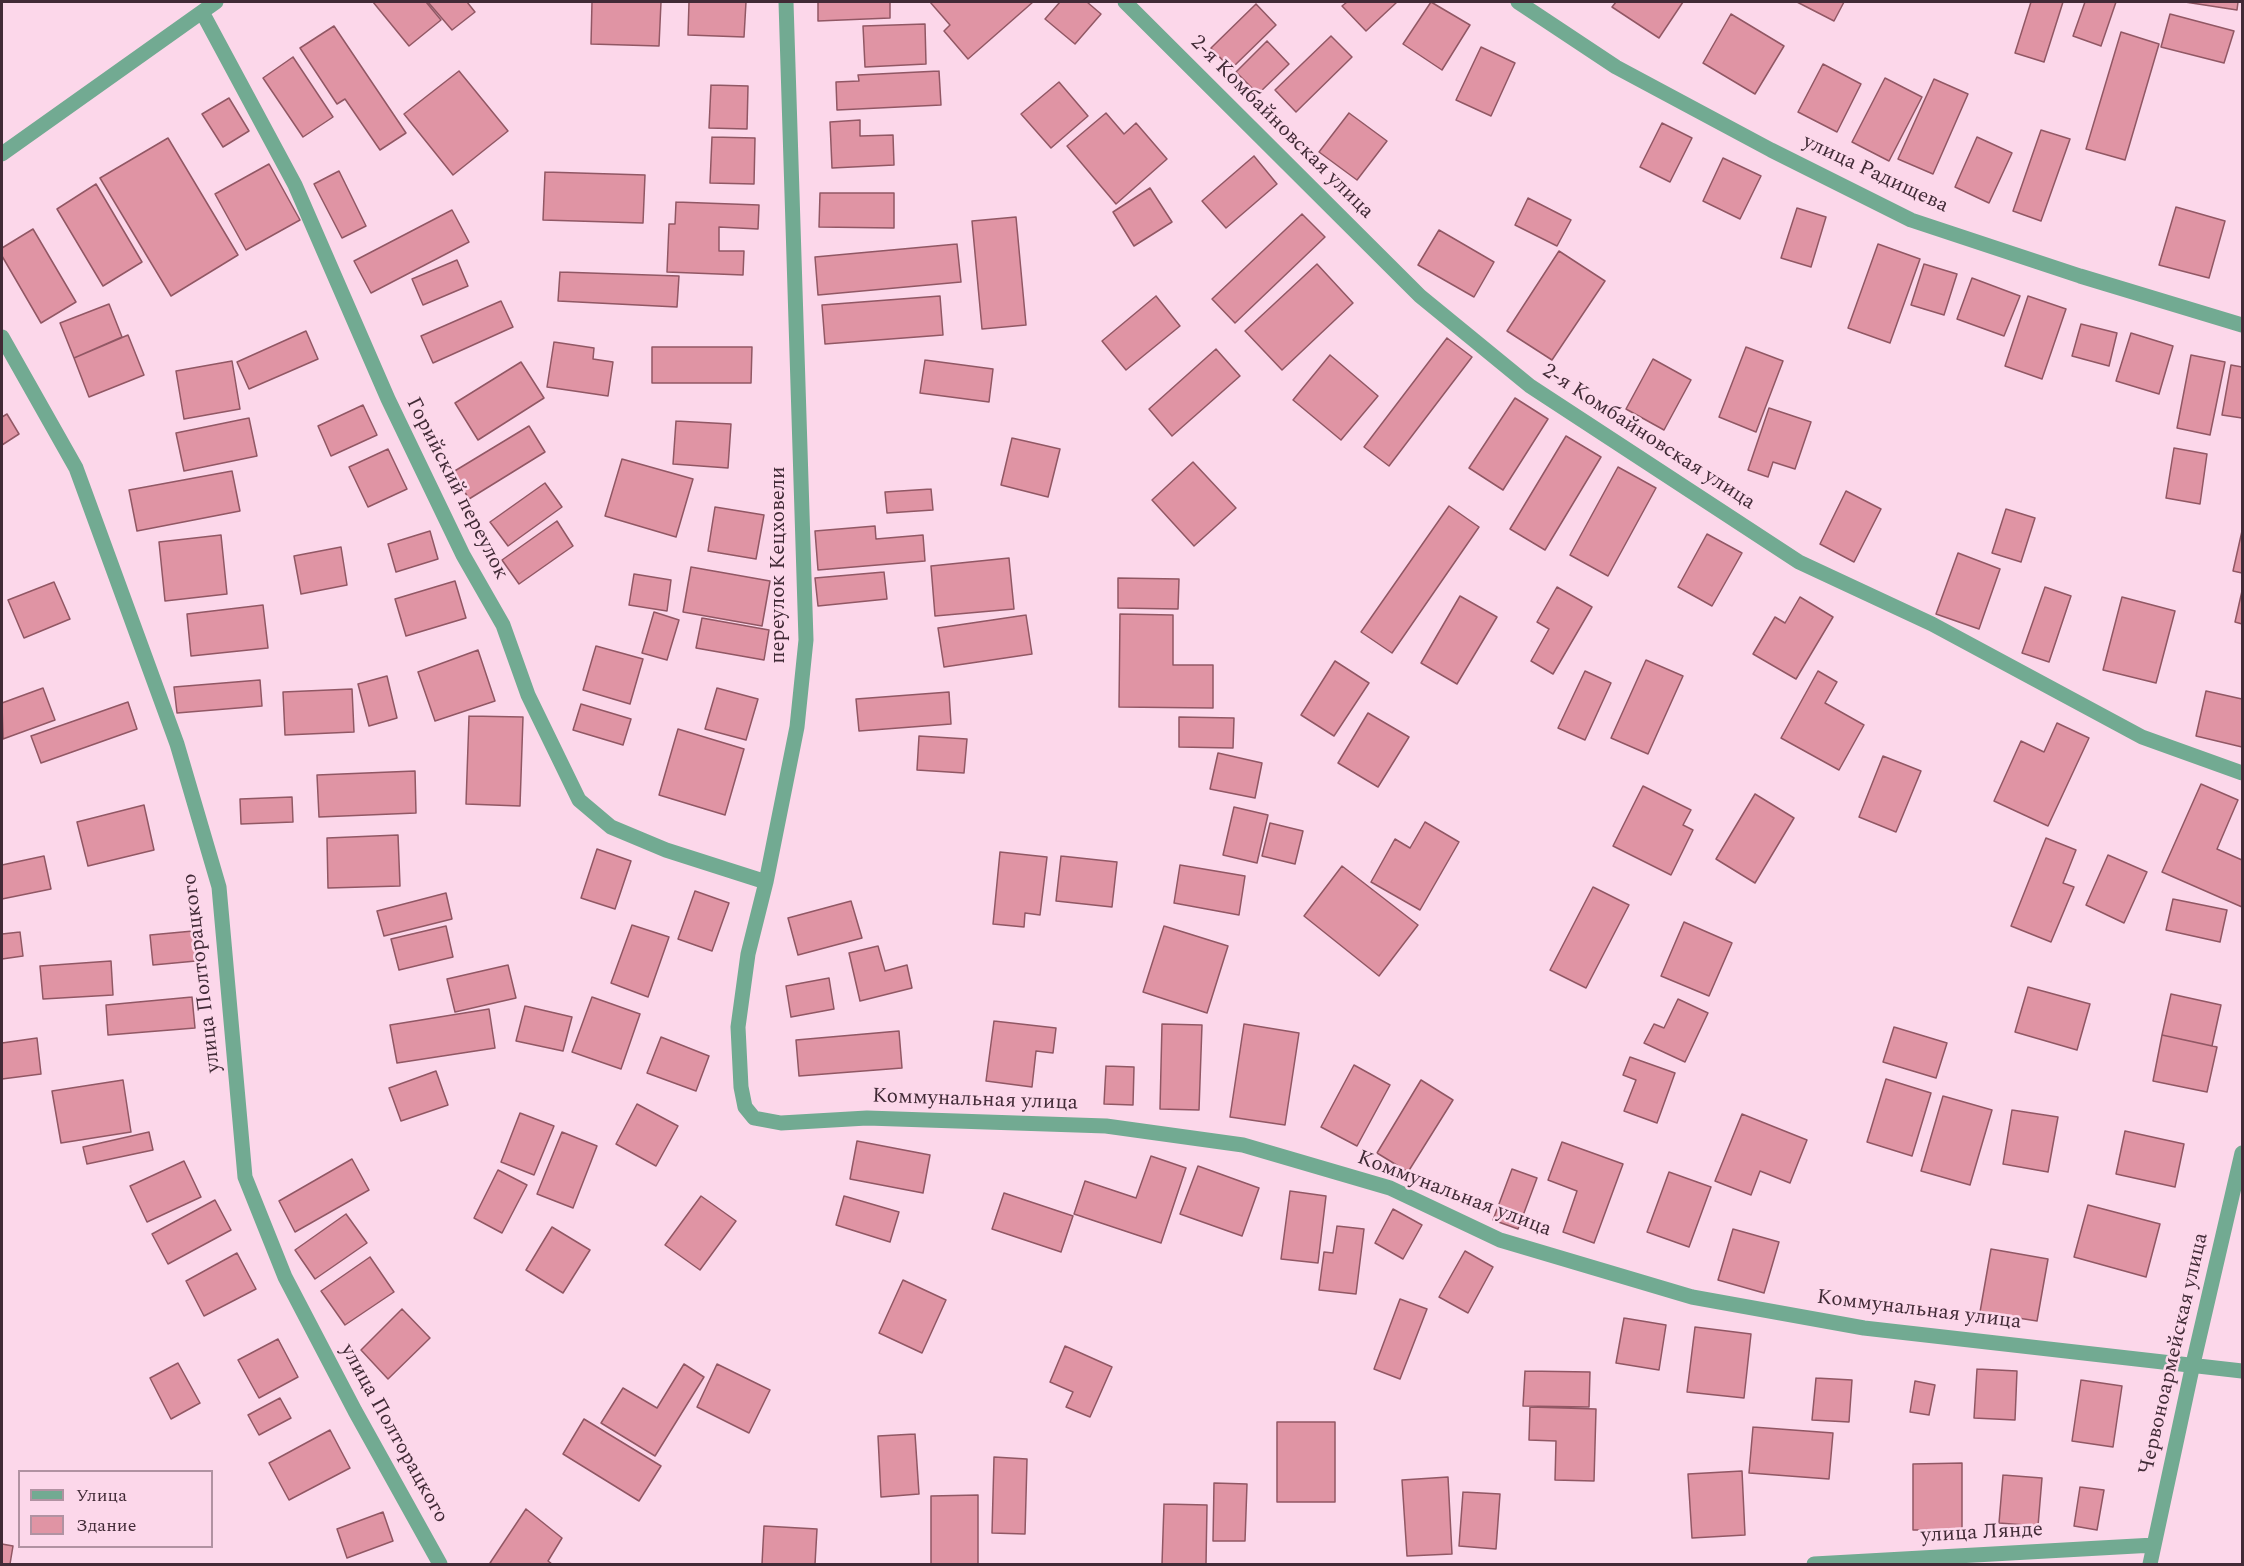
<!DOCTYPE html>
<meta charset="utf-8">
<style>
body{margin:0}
#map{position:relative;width:2244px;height:1566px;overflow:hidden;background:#fcd7ea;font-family:Spectral,serif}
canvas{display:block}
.frame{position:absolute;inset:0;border:3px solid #412a36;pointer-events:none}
.legend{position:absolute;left:18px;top:1470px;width:195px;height:78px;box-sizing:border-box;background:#fcd7ea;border:2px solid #b192a2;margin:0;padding:8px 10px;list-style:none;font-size:18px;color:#412a36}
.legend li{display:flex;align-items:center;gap:12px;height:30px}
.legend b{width:30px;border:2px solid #b192a2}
</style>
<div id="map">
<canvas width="2244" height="1566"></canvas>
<div class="frame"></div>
<ul class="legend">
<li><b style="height:8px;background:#72aa92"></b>Улица</li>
<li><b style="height:16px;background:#e094a4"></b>Здание</li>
</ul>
</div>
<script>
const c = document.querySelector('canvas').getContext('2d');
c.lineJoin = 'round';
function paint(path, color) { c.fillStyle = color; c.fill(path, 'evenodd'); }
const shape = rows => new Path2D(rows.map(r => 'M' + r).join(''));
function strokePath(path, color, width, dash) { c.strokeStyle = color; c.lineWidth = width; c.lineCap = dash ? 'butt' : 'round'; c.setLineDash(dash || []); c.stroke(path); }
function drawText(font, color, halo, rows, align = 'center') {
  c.font = font + ' Spectral,serif'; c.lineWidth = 5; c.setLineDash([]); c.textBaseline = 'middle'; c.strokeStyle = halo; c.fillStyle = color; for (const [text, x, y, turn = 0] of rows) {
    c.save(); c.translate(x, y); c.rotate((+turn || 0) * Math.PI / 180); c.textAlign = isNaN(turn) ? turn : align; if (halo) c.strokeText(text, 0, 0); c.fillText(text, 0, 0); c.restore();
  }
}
const building = shape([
 [373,2,426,2,441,20,409,46,373,2],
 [428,2,467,2,475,12,452,30,428,2],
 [592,2,661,2,659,46,591,44,592,2],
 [689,2,746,2,744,37,688,35,689,2],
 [818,2,890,2,890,18,818,21,818,2],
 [930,2,1033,2,968,59,944,31,950,25,930,2],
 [1060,2,1087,2,1101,14,1075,44,1045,19,1060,2],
 [1347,2,1397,2,1366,31,1342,6,1347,2],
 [1431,2,1470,25,1442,70,1403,44,1431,2],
 [1616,2,1683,2,1659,38,1612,7,1616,2],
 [1797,2,1844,2,1834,21,1797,2],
 [2031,2,2063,2,2044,62,2015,53,2031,2],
 [2085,2,2116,2,2101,46,2073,36,2085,2],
 [2185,2,2238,2,2237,10,2185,2],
 [1256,4,1276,25,1231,69,1211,48,1256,4],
 [1731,14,1784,46,1755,94,1703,63,1731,14],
 [2170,14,2234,31,2224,63,2161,47,2170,14],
 [925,24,926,64,865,67,863,26,925,24],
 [334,26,406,133,380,150,345,99,337,104,300,48,334,26],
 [2121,32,2159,44,2125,160,2086,149,2121,32],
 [1331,36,1352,57,1296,112,1275,90,1331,36],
 [1267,41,1289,64,1258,94,1236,72,1267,41],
 [1481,47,1515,63,1491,116,1456,100,1481,47],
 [293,57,333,117,303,137,263,78,293,57],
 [1823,64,1861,84,1837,132,1798,112,1823,64],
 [459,71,508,131,453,175,404,114,459,71],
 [939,71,941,105,837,110,836,82,859,81,858,75,939,71],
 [1885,78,1922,97,1889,161,1852,142,1885,78],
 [1934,79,1968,94,1933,174,1898,159,1934,79],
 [1059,82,1088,116,1051,148,1021,114,1059,82],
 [711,85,748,86,747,129,709,128,711,85],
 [229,98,249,131,223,147,202,114,229,98],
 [1106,113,1124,134,1136,123,1167,159,1116,204,1067,146,1106,113],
 [1349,113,1387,141,1357,180,1319,152,1349,113],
 [860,120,860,136,893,135,894,165,832,168,830,122,860,120],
 [1662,123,1692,138,1670,182,1640,167,1662,123],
 [2041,130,2070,139,2041,221,2013,211,2041,130],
 [712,137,755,138,754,184,710,183,712,137],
 [1977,137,2012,153,1989,203,1955,187,1977,137],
 [168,138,238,255,171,296,100,178,168,138],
 [1254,156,1277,184,1226,228,1202,201,1254,156],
 [1723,158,1761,176,1740,219,1703,201,1723,158],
 [269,164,300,220,246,250,215,194,269,164],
 [339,171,366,226,342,238,314,184,339,171],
 [545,172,645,175,643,223,543,220,545,172],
 [96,184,142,262,103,286,57,209,96,184],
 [1150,188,1172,222,1134,246,1113,212,1150,188],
 [820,193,894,193,894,228,819,227,820,193],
 [1528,198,1571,220,1557,246,1515,225,1528,198],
 [676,202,759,205,758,229,719,227,719,251,744,251,743,275,667,272,669,224,675,224,676,202],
 [2176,207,2225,221,2209,278,2159,265,2176,207],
 [1797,208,1826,217,1811,267,1781,258,1797,208],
 [452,210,469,242,371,293,354,261,452,210],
 [1302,214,1325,237,1235,323,1212,299,1302,214],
 [1016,217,1026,325,982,329,972,221,1016,217],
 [33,229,76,302,41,323,2,256,2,248,33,229],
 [1439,230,1494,262,1474,297,1418,265,1439,230],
 [957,244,961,282,818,295,815,257,957,244],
 [1878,244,1920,259,1890,343,1848,328,1878,244],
 [1559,251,1605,281,1552,360,1507,331,1559,251],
 [457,260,468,286,423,305,412,279,457,260],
 [1317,264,1353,303,1282,370,1245,331,1317,264],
 [1924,264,1957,274,1944,315,1911,305,1924,264],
 [560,272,679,276,677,307,558,301,560,272],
 [1972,278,2020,296,2004,336,1957,319,1972,278],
 [940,296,943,335,825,344,822,305,940,296],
 [1156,296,1180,326,1126,370,1102,341,1156,296],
 [2028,296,2066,309,2042,379,2005,366,2028,296],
 [501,301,513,327,433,363,421,336,501,301],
 [109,304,122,337,74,358,60,323,109,304],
 [2081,324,2117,333,2109,366,2072,356,2081,324],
 [306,331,318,359,249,389,237,362,306,331],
 [2131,333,2173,346,2159,394,2116,381,2131,333],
 [128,335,144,375,89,397,74,358,128,335],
 [1447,338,1472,357,1389,466,1364,447,1447,338],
 [554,342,594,348,593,359,613,362,608,396,547,387,554,342],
 [652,347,752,347,751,383,652,383,652,347],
 [1746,347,1783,361,1756,432,1719,417,1746,347],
 [1216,349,1240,376,1172,436,1149,409,1216,349],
 [1330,355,1378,396,1341,440,1293,400,1330,355],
 [2191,355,2225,362,2210,435,2177,428,2191,355],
 [1653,359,1691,380,1664,430,1626,409,1653,359],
 [925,360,993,369,989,402,920,393,925,360],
 [232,361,240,409,184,419,176,371,232,361],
 [521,362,544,398,478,440,455,403,521,362],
 [2231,365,2242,367,2242,418,2222,415,2231,365],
 [1515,398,1548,419,1503,490,1469,468,1515,398],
 [363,405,377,435,331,456,318,426,363,405],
 [1769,408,1811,422,1795,469,1773,462,1768,477,1748,470,1769,408],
 [7,414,19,434,2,445,2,417,7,414],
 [249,418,257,456,184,471,176,433,249,418],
 [676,421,731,424,728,468,673,464,676,421],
 [529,426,545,452,469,499,453,472,529,426],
 [1566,436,1601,457,1545,550,1510,529,1566,436],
 [1012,438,1060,449,1048,497,1001,485,1012,438],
 [2174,448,2207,454,2200,504,2166,498,2174,448],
 [388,449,407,489,368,507,349,467,388,449],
 [622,459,693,479,676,537,605,516,622,459],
 [1193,462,1236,508,1194,546,1152,500,1193,462],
 [1618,467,1656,488,1608,576,1570,555,1618,467],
 [232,471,240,511,137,531,129,490,232,471],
 [545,483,562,507,508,546,490,522,545,483],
 [931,489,933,510,887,513,885,492,931,489],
 [1846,491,1881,509,1854,562,1820,544,1846,491],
 [1449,506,1479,527,1392,653,1361,632,1449,506],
 [715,507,764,515,756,559,708,551,715,507],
 [2006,509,2035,518,2021,562,1992,553,2006,509],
 [557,521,573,546,519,584,502,560,557,521],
 [875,526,876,539,923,535,925,561,818,570,815,531,875,526],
 [430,531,438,559,396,572,388,544,430,531],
 [2242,531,2242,573,2233,571,2242,531],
 [1707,534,1742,553,1712,606,1678,587,1707,534],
 [221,535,227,594,165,601,159,542,221,535],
 [341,547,347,585,301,594,294,556,341,547],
 [1958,553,2000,569,1979,629,1936,614,1958,553],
 [1009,558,1014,609,935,616,931,566,1009,558],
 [691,567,770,581,762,626,683,612,691,567],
 [884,572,887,599,818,606,815,578,884,572],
 [634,574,671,580,667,611,629,605,634,574],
 [1118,578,1179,579,1178,609,1118,608,1118,578],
 [455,581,466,618,406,636,395,599,455,581],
 [54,582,70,619,24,638,8,600,54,582],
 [1557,587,1592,607,1553,674,1531,661,1549,629,1537,622,1557,587],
 [2045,587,2071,596,2049,662,2022,653,2045,587],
 [2242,591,2242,624,2235,622,2242,591],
 [1460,596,1497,617,1457,684,1421,663,1460,596],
 [1800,597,1833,617,1796,679,1753,654,1775,617,1785,623,1800,597],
 [2122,597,2175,611,2156,683,2103,670,2122,597],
 [263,605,268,648,191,656,187,614,263,605],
 [654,612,679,620,667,660,642,653,654,612],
 [1120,614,1173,615,1173,665,1213,665,1213,708,1119,707,1120,614],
 [1026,615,1032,654,944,667,938,628,1026,615],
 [702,618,769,630,764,660,696,648,702,618],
 [596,646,643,659,630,704,583,690,596,646],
 [478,650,495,701,435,721,418,672,478,650],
 [1646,660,1683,676,1648,754,1611,738,1646,660],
 [1335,661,1369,683,1334,736,1301,715,1335,661],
 [1585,671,1611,683,1585,740,1558,728,1585,671],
 [1818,671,1837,682,1825,703,1864,725,1839,770,1781,738,1818,671],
 [387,676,397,718,369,726,358,684,387,676],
 [260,680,262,706,177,713,174,687,260,680],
 [43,688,55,720,3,739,2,703,43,688],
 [717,688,758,699,746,740,705,729,717,688],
 [352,689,354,732,285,735,283,692,352,689],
 [2206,691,2242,699,2242,747,2196,736,2206,691],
 [949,692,951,724,859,731,856,699,949,692],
 [128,702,137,729,41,763,31,736,128,702],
 [581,704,631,719,623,745,573,730,581,704],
 [1368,713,1409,737,1378,787,1338,763,1368,713],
 [469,716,523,717,520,806,466,804,469,716],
 [1179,717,1234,718,1233,748,1179,747,1179,717],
 [2057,723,2089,738,2048,826,1994,801,2021,741,2044,752,2057,723],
 [678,729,744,749,725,815,659,795,678,729],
 [919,736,967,739,964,773,917,770,919,736],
 [1218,753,1262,763,1255,798,1210,789,1218,753],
 [1883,756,1921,771,1896,832,1859,817,1883,756],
 [415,771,416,813,319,817,317,775,415,771],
 [2201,784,2238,800,2217,849,2242,860,2242,907,2162,872,2201,784],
 [1643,786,1691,810,1683,825,1693,830,1671,875,1613,846,1643,786],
 [1755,794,1794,818,1755,883,1716,859,1755,794],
 [292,797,293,822,241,824,240,799,292,797],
 [144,805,154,850,88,866,77,822,144,805],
 [1234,807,1268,815,1257,863,1223,855,1234,807],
 [1425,822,1459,842,1420,910,1371,882,1395,839,1410,848,1425,822],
 [1270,823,1303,831,1295,864,1262,856,1270,823],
 [398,835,400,886,328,888,327,838,398,835],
 [2046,838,2076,850,2063,883,2074,887,2051,942,2011,926,2046,838],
 [597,849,631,861,615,909,581,898,597,849],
 [1000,852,1047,857,1040,915,1025,913,1024,927,993,924,1000,852],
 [2108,855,2147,872,2124,923,2086,905,2108,855],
 [44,856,51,889,2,899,2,865,44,856],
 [1061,856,1117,862,1112,907,1056,901,1061,856],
 [1180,865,1245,876,1239,915,1174,903,1180,865],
 [1342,866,1418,925,1379,976,1304,916,1342,866],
 [1593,887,1629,905,1586,988,1550,970,1593,887],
 [695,891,729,903,712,951,678,939,695,891],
 [446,893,452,919,384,936,377,911,446,893],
 [2173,899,2227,910,2220,942,2166,930,2173,899],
 [851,901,862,938,798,955,788,918,851,901],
 [1684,922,1732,943,1709,996,1661,976,1684,922],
 [632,925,669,937,648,997,611,983,632,925],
 [446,926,453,957,399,970,391,939,446,926],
 [1164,926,1228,946,1207,1013,1143,992,1164,926],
 [193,931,196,961,153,965,150,935,193,931],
 [20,932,23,956,2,959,2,934,20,932],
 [878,946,885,971,907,965,912,988,860,1001,849,953,878,946],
 [111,961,113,995,43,999,40,966,111,961],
 [508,965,516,998,455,1012,447,979,508,965],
 [829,978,834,1009,791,1017,786,986,829,978],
 [2028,987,2090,1004,2077,1050,2015,1032,2028,987],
 [2171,994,2221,1005,2212,1046,2162,1035,2171,994],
 [192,997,195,1028,108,1035,106,1005,192,997],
 [592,997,640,1014,621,1069,572,1052,592,997],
 [1678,999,1708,1013,1685,1062,1644,1043,1654,1024,1664,1028,1678,999],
 [525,1006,572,1017,563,1051,516,1041,525,1006],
 [489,1009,495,1048,397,1063,390,1025,489,1009],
 [994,1021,1056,1028,1053,1053,1036,1051,1032,1087,986,1081,994,1021],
 [1162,1024,1202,1025,1199,1110,1160,1109,1162,1024],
 [1244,1024,1299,1033,1285,1125,1230,1117,1244,1024],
 [1894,1027,1947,1043,1936,1078,1883,1062,1894,1027],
 [899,1031,902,1068,799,1076,796,1040,899,1031],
 [2162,1035,2217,1047,2207,1092,2153,1081,2162,1035],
 [661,1037,709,1056,696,1091,647,1073,661,1037],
 [37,1038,41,1074,2,1079,2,1043,37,1038],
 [1630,1057,1675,1073,1657,1123,1624,1111,1636,1080,1623,1075,1630,1057],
 [1354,1065,1390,1085,1357,1146,1321,1127,1354,1065],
 [1106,1066,1134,1067,1133,1105,1104,1104,1106,1066],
 [436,1071,448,1105,401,1121,389,1088,436,1071],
 [1886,1079,1931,1093,1912,1156,1867,1142,1886,1079],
 [123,1080,131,1132,61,1143,52,1091,123,1080],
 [1421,1080,1453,1100,1408,1172,1377,1153,1421,1080],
 [1943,1096,1992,1110,1970,1185,1921,1171,1943,1096],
 [637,1104,678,1126,656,1166,616,1144,637,1104],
 [2012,1110,2058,1117,2048,1172,2003,1164,2012,1110],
 [520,1113,554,1126,534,1175,501,1162,520,1113],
 [1742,1114,1807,1140,1790,1183,1760,1171,1751,1195,1715,1181,1742,1114],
 [2125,1131,2184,1144,2175,1187,2116,1174,2125,1131],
 [149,1132,153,1150,87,1164,83,1147,149,1132],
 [562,1132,597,1146,573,1208,537,1194,562,1132],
 [857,1141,930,1155,923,1193,850,1179,857,1141],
 [1562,1142,1623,1164,1594,1243,1563,1232,1577,1191,1548,1180,1562,1142],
 [1151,1156,1186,1168,1161,1243,1074,1214,1085,1181,1136,1198,1151,1156],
 [352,1159,369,1190,295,1232,279,1201,352,1159],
 [184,1161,201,1197,147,1222,130,1186,184,1161],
 [1198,1166,1259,1188,1242,1236,1180,1214,1198,1166],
 [1512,1169,1537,1178,1518,1229,1493,1220,1512,1169],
 [498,1170,527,1185,502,1233,474,1218,498,1170],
 [1669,1172,1711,1187,1689,1247,1647,1232,1669,1172],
 [1290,1191,1326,1196,1318,1263,1281,1259,1290,1191],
 [1004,1193,1073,1216,1061,1252,992,1229,1004,1193],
 [701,1196,736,1221,700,1270,665,1245,701,1196],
 [844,1196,899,1212,890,1242,836,1225,844,1196],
 [215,1200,231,1230,168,1264,152,1234,215,1200],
 [2088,1205,2160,1224,2146,1277,2074,1257,2088,1205],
 [1393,1209,1422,1225,1403,1259,1375,1243,1393,1209],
 [346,1214,367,1243,315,1279,295,1250,346,1214],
 [1337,1226,1364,1229,1356,1294,1319,1290,1324,1252,1333,1253,1337,1226],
 [552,1227,590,1250,563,1293,526,1270,552,1227],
 [1733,1229,1779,1242,1764,1293,1718,1280,1733,1229],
 [1991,1249,2048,1259,2037,1321,1980,1312,1991,1249],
 [1465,1251,1493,1267,1468,1313,1439,1297,1465,1251],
 [237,1253,256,1289,204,1316,186,1281,237,1253],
 [370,1257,394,1292,345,1325,321,1291,370,1257],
 [903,1280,946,1300,922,1353,879,1333,903,1280],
 [1400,1299,1427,1309,1400,1379,1374,1369,1400,1299],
 [402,1309,430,1338,388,1379,361,1350,402,1309],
 [1624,1318,1666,1325,1659,1370,1616,1363,1624,1318],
 [1695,1327,1751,1334,1744,1398,1687,1392,1695,1327],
 [278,1339,298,1377,259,1398,238,1360,278,1339],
 [1065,1346,1112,1367,1090,1417,1066,1407,1073,1392,1050,1382,1065,1346],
 [178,1363,200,1403,171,1419,150,1378,178,1363],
 [684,1364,704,1377,655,1456,601,1423,623,1388,657,1408,684,1364],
 [717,1364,770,1390,749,1433,697,1407,717,1364],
 [1977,1369,2017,1371,2015,1420,1974,1418,1977,1369],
 [1525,1371,1590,1372,1589,1407,1523,1406,1525,1371],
 [1816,1378,1852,1380,1849,1422,1812,1420,1816,1378],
 [2081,1380,2122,1386,2113,1447,2072,1441,2081,1380],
 [1915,1381,1935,1385,1929,1415,1910,1412,1915,1381],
 [280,1398,291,1418,259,1435,248,1415,280,1398],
 [1530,1407,1596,1409,1594,1481,1555,1480,1556,1441,1529,1440,1530,1407],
 [584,1419,661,1466,639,1501,563,1454,584,1419],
 [1277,1422,1335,1422,1335,1502,1277,1502,1277,1422],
 [1753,1427,1833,1433,1829,1479,1749,1473,1753,1427],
 [330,1430,350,1468,289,1500,269,1463,330,1430],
 [915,1434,919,1494,881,1497,878,1436,915,1434],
 [994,1457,1027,1459,1025,1534,992,1533,994,1457],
 [1962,1463,1962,1530,1913,1530,1913,1464,1962,1463],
 [1742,1471,1745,1535,1692,1538,1688,1474,1742,1471],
 [2003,1475,2042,1478,2038,1526,1999,1523,2003,1475],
 [1448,1477,1452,1554,1407,1556,1402,1480,1448,1477],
 [1214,1483,1247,1484,1245,1541,1213,1541,1214,1483],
 [2080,1487,2104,1490,2097,1530,2074,1526,2080,1487],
 [1463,1492,1500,1494,1496,1549,1459,1546,1463,1492],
 [978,1495,978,1564,931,1564,931,1496,978,1495],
 [1164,1504,1207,1505,1206,1564,1162,1564,1164,1504],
 [526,1509,562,1538,548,1561,552,1564,492,1564,490,1563,526,1509],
 [383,1512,393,1541,347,1558,337,1529,383,1512],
 [764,1526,817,1529,815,1564,762,1564,764,1526],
 [2,1544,13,1546,10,1564,2,1564,2,1544]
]);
paint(building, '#e094a4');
strokePath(building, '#915764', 1.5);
strokePath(shape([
 [786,2,806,640,797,727,766,882,748,954,738,1027,741,1087,745,1107,754,1118,781,1123,867,1118,1106,1126,1243,1145,1390,1188,1500,1240,1692,1297,1864,1328,2242,1371],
 [1125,2,1420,296,1530,386,1799,562,1932,624,2142,737,2242,773],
 [1518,2,1616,67,1771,150,1911,220,2080,276,2242,325],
 [202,12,295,185,388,399,463,555,503,625,528,695,579,800,611,827,666,850,766,882],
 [2,154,216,2],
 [2,337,76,468,177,744,219,887,245,1177,285,1277,355,1411,440,1564],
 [1814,1564,2154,1545],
 [2150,1564,2193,1364,2242,1153]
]), '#72aa92', 15);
drawText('21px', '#412a36', '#fcd7ea', [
 ["2-я Комбайновская улица",1281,128,45],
 ["улица Радищева",1875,175,25],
 ["2-я Комбайновская улица",1648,438,33],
 ["Горийский переулок",456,489,63],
 ["переулок Кецховели",780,565,-90],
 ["улица Полторацкого",203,973,-97],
 ["Коммунальная улица",975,1101,2],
 ["Коммунальная улица",1454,1195,21],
 ["Коммунальная улица",1919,1311,7],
 ["Червоноармейская улица",2175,1354,-77],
 ["улица Полторацкого",393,1434,61],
 ["улица Лянде",1982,1534,-3]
]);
</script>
